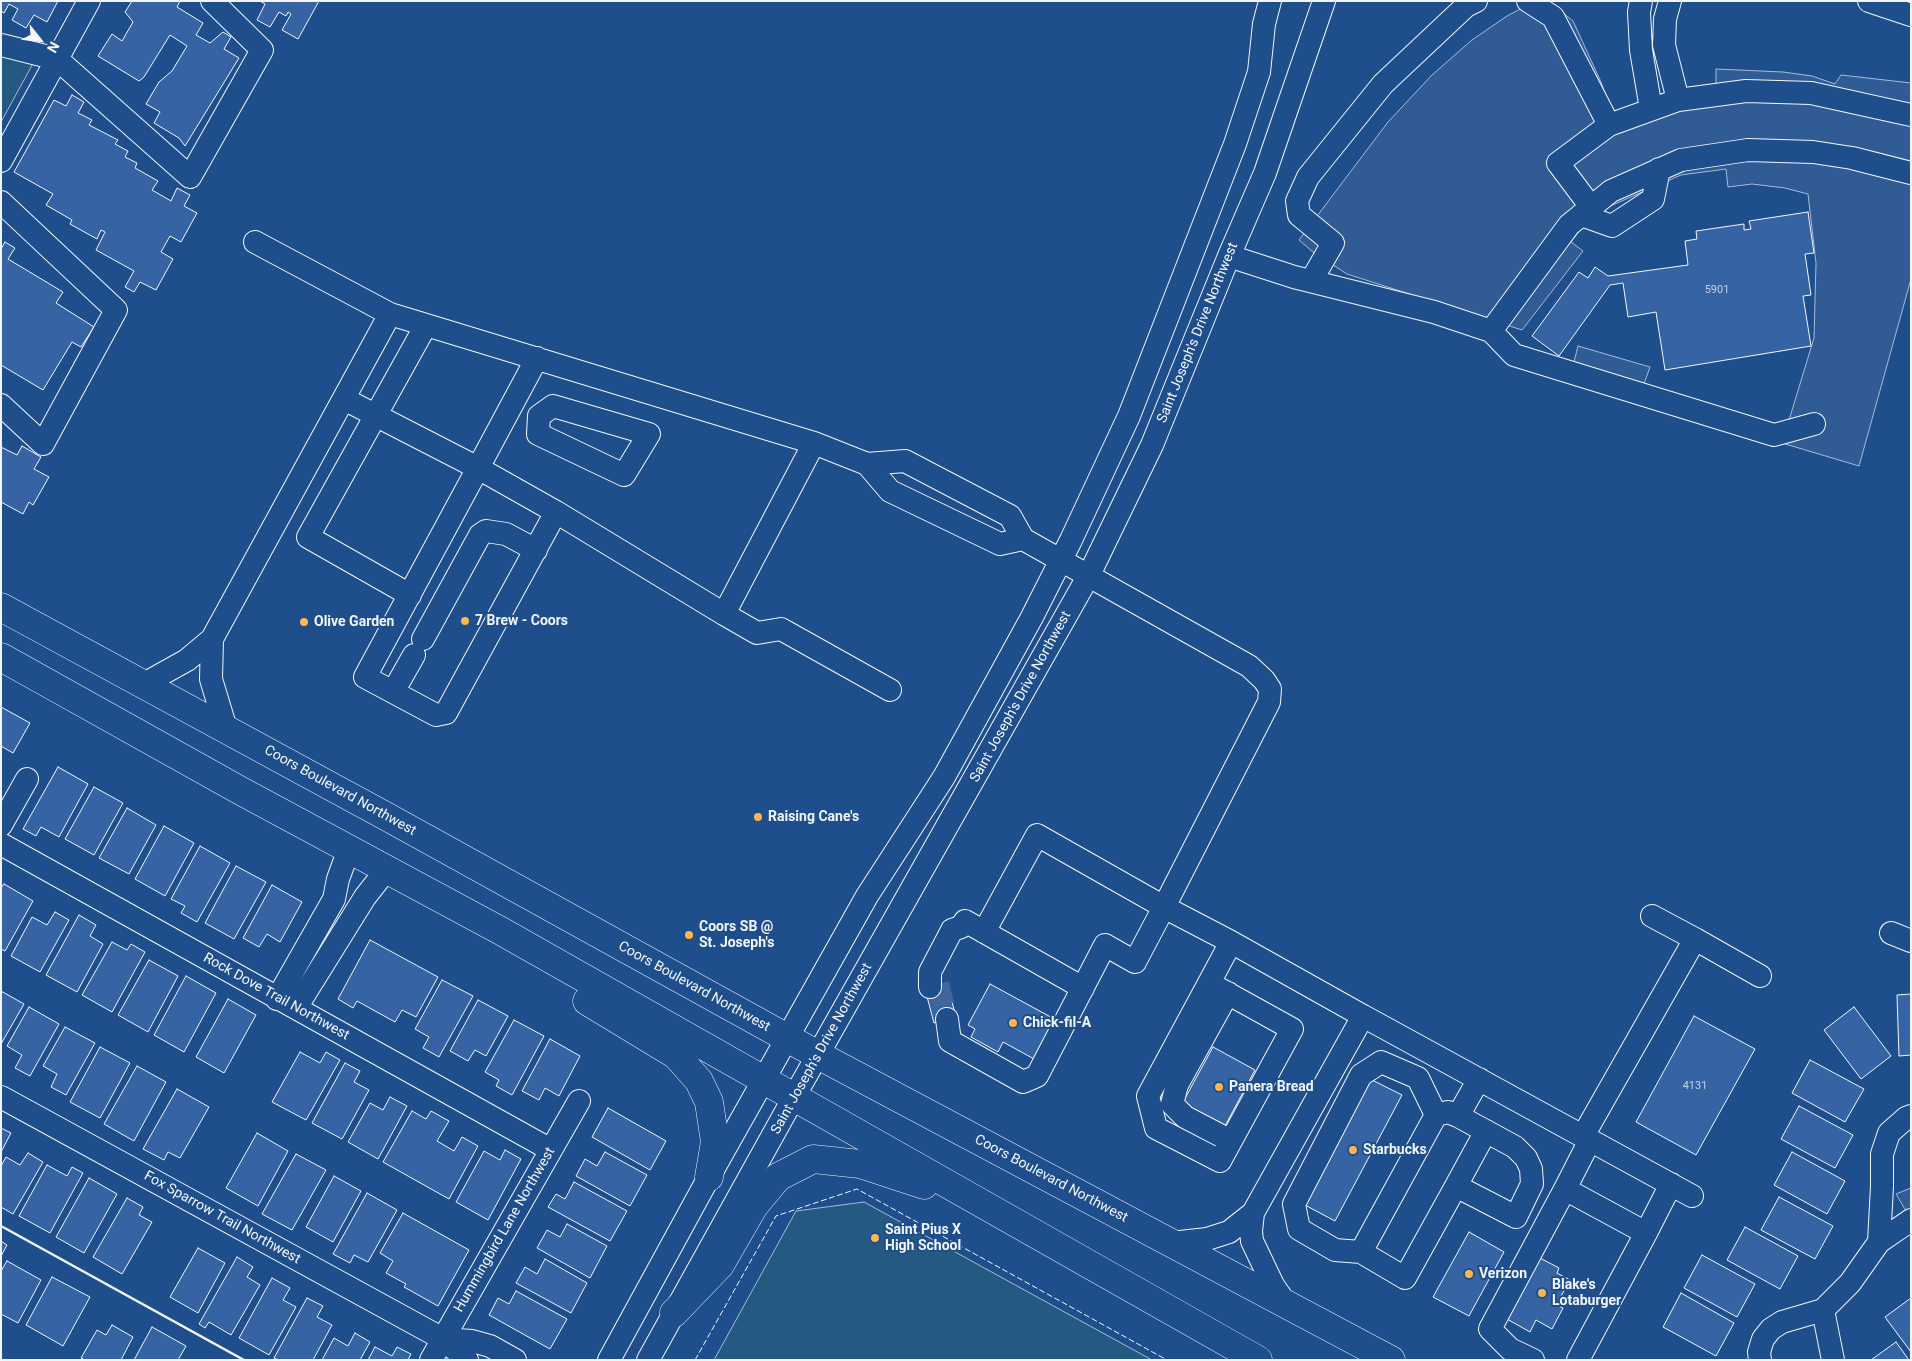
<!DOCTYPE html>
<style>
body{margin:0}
#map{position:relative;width:1912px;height:1361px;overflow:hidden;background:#1f4e8c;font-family:Roboto,sans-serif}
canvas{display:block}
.frame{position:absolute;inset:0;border:2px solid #f2f6ff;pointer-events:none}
.north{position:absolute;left:15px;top:15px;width:50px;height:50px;-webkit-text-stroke:4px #1f4e8c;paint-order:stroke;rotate:119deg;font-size:14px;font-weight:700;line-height:20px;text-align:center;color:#f2f6ff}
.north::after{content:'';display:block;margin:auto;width:18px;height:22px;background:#f2f6ff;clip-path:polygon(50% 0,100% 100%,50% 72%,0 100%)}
</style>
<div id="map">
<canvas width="1912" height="1361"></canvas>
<div class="frame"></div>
<div class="north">N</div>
</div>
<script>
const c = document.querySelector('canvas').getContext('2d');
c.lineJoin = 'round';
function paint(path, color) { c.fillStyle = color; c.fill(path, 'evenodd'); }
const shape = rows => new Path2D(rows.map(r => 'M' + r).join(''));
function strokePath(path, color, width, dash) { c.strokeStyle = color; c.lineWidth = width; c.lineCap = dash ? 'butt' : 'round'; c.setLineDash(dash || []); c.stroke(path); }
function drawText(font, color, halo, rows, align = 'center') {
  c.font = font + ' Roboto,sans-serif'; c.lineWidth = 4; c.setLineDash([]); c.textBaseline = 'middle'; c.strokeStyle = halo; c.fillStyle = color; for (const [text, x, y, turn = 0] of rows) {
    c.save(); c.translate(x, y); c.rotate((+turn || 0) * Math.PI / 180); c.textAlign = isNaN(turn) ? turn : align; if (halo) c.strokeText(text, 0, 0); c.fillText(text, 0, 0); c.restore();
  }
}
const green = shape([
 [1,49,36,58,1,122,1,49],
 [864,1202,1152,1360,714,1360,796,1211,864,1202]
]);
paint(green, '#245a82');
strokePath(green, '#a8bbd7', 1);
const parking = shape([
 [1536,1,1548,1,1573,21,1601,82,1609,104,1617,113,1716,89,1716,69,1783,72,1812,76,1835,84,1841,75,1911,83,1911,279,1859,466,1782,443,1814,338,1816,263,1808,194,1785,188,1752,184,1728,187,1726,169,1681,175,1608,207,1581,229,1571,242,1583,251,1522,330,1347,274,1313,252,1299,240,1388,122,1432,75,1472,40,1507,16,1536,1],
 [1578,346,1650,367,1644,384,1574,362,1578,346],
 [1911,1188,1911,1209,1906,1211,1896,1194,1911,1188]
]);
paint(parking, '#305b95');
strokePath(parking, '#a8bbd7', 1);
const building = shape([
 [1,1,58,1,47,22,34,15,26,28,12,20,18,9,9,4,4,13,1,11,1,1],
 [132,1,180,1,177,7,203,23,196,35,210,43,223,32,231,37,224,49,239,58,185,146,179,138,154,123,160,112,146,104,159,82,172,71,187,46,170,35,144,77,139,81,98,56,112,34,122,41,133,22,125,12,132,1],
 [260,1,319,1,298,39,282,30,291,14,288,12,286,16,279,12,270,27,257,20,265,4,260,1],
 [72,95,84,102,78,113,92,120,89,125,118,140,115,144,128,151,125,157,137,163,135,168,158,181,152,190,171,201,177,188,190,195,184,206,197,213,181,242,170,236,161,252,173,259,156,290,140,282,134,292,125,287,134,271,96,250,105,232,101,230,97,239,70,224,72,220,46,205,53,194,14,172,54,100,66,106,72,95],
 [1808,212,1814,253,1805,254,1811,295,1803,296,1811,346,1665,370,1656,312,1628,317,1623,283,1610,285,1559,356,1532,336,1579,272,1588,278,1595,267,1608,276,1688,265,1685,241,1697,239,1696,231,1744,224,1744,230,1751,229,1749,221,1808,212],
 [5,242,15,248,8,259,63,292,56,303,94,327,81,347,72,342,43,390,1,365,1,249,5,242],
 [22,446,41,457,34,469,49,477,33,505,29,502,23,514,1,502,1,447,17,455,22,446],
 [1,707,30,723,13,753,1,746,1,707],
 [58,767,88,784,59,837,41,827,36,836,23,829,58,767],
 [94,787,123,803,94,855,65,839,94,787],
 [127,808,156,825,129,874,99,858,127,808],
 [164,826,194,843,165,896,135,879,164,826],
 [200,846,230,863,197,922,181,913,185,906,171,899,200,846],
 [236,866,266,882,234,939,205,923,236,866],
 [4,884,33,901,5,951,1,949,1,888,4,884],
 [272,885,302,902,280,942,267,934,259,947,243,938,272,885],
 [55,912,69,920,40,972,11,956,32,917,47,925,55,912],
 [79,915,96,925,90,936,103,944,77,992,46,975,79,915],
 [370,940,438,977,416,1017,402,1010,395,1022,357,1001,353,1008,338,999,370,940],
 [112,942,127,950,131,944,145,952,112,1012,82,995,112,942],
 [149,960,178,976,148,1032,118,1015,149,960],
 [186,976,216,993,184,1052,154,1035,186,976],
 [442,980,473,996,439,1057,423,1048,429,1037,415,1029,442,980],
 [947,983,956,1017,934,1023,925,989,947,983],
 [990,984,1058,1021,1036,1060,1003,1042,998,1052,971,1037,975,1029,968,1025,990,984],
 [1,991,24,1004,1,1044,1,991],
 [1911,994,1911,1055,1899,1056,1897,995,1911,994],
 [228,999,256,1015,224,1073,196,1057,228,999],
 [478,1000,508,1016,486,1056,475,1050,468,1061,450,1051,478,1000],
 [29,1007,59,1024,30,1076,15,1068,22,1055,7,1046,29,1007],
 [1854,1007,1891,1056,1861,1079,1824,1030,1854,1007],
 [1694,1016,1755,1049,1696,1155,1636,1122,1694,1016],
 [514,1020,544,1036,512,1095,496,1086,499,1080,485,1072,514,1020],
 [65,1027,95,1043,66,1095,51,1087,57,1074,43,1066,65,1027],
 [550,1039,580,1056,559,1096,545,1088,539,1100,522,1091,550,1039],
 [100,1047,130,1063,100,1118,70,1102,100,1047],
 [1213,1047,1255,1070,1225,1126,1182,1104,1213,1047],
 [300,1052,320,1063,326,1052,340,1060,306,1120,272,1102,300,1052],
 [1810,1060,1864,1089,1845,1122,1792,1093,1810,1060],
 [345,1063,360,1071,354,1082,369,1090,342,1139,312,1123,345,1063],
 [137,1066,166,1082,134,1141,104,1124,137,1066],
 [1370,1079,1402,1095,1335,1221,1303,1204,1370,1079],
 [177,1089,209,1107,180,1158,168,1152,164,1160,143,1149,177,1089],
 [390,1097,407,1106,378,1159,348,1142,370,1103,383,1110,390,1097],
 [1799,1106,1853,1135,1835,1168,1781,1139,1799,1106],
 [608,1108,666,1141,650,1170,592,1137,608,1108],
 [412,1111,426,1119,431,1111,449,1121,437,1141,454,1151,462,1137,478,1146,449,1199,383,1162,412,1111],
 [1,1128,11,1133,1,1152,1,1128],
 [257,1133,288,1151,258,1206,226,1188,257,1133],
 [505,1150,521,1159,488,1220,456,1202,484,1151,500,1160,505,1150],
 [605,1152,647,1175,630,1206,576,1176,585,1159,597,1166,605,1152],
 [1792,1152,1845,1181,1827,1214,1774,1185,1792,1152],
 [28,1153,43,1162,13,1214,1,1207,1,1166,6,1157,20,1165,28,1153],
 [296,1154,326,1170,292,1230,262,1214,296,1154],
 [47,1165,67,1176,72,1167,83,1173,50,1233,19,1216,47,1165],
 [334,1176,361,1191,333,1242,306,1227,334,1176],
 [89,1178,117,1194,84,1253,56,1237,89,1178],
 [574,1182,627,1211,610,1241,548,1207,556,1194,565,1199,574,1182],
 [367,1193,397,1210,368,1262,354,1255,350,1263,333,1254,367,1193],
 [1779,1197,1833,1226,1815,1259,1761,1230,1779,1197],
 [127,1198,143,1207,139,1215,152,1222,122,1274,93,1257,127,1198],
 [403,1213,469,1250,438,1306,404,1287,406,1284,386,1273,393,1261,380,1253,403,1213],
 [567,1224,607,1246,590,1278,537,1248,547,1230,560,1237,567,1224],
 [1745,1227,1798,1256,1780,1289,1727,1260,1745,1227],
 [1469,1232,1504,1252,1469,1316,1433,1297,1469,1232],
 [1,1241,7,1245,1,1256,1,1241],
 [198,1248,225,1263,198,1313,170,1297,198,1248],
 [1702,1255,1755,1284,1737,1317,1684,1288,1702,1255],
 [237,1257,253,1267,247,1277,260,1285,231,1335,209,1322,205,1328,199,1324,237,1257],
 [1540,1258,1559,1268,1557,1273,1570,1280,1556,1305,1563,1308,1552,1329,1536,1320,1530,1332,1507,1319,1540,1258],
 [545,1259,587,1283,571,1313,516,1283,525,1267,537,1274,545,1259],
 [7,1261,41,1280,18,1323,1,1314,1,1271,7,1261],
 [52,1277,90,1297,63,1346,26,1325,52,1277],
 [272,1278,290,1288,283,1300,296,1307,269,1355,239,1338,272,1278],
 [516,1291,567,1319,550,1349,489,1315,498,1298,509,1304,516,1291],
 [1681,1293,1734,1323,1716,1356,1663,1327,1681,1293],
 [307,1298,323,1306,317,1317,332,1325,313,1360,278,1360,274,1358,307,1298],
 [1911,1298,1911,1352,1885,1317,1911,1298],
 [112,1325,133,1337,121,1360,85,1360,81,1358,97,1330,106,1335,112,1325],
 [152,1327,186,1346,178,1360,134,1360,152,1327],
 [355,1333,370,1342,360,1360,322,1360,334,1338,348,1346,355,1333],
 [1896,1342,1909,1360,1871,1360,1896,1342],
 [375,1347,392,1356,397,1347,411,1354,408,1360,368,1360,375,1347]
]);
paint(building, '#3563a3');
strokePath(building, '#f2f6ff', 1);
strokePath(shape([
 [938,984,947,1019]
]), '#3f679d', 22, [22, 11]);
const minor = shape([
 [1528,1,1553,17,1609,125],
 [1641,1,1639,12,1641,50,1651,109],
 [1670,1,1665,19,1664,45,1678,100],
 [1869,1,1911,15],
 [1,45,57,59,190,177,262,50,212,1],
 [1,161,89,1],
 [1,202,116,310,43,444,1,405],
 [1591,207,1558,163,1609,125,1678,100,1746,91,1811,93,1911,115],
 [1581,215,1612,226,1653,199,1659,169],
 [255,242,390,314],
 [1229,256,1294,277,1434,312,1491,331,1514,355,1774,435,1814,424],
 [1311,281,1333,243,1299,215,1297,201,1308,177,1383,84,1466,6,1476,1],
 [1491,331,1569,225,1611,191,1681,160,1748,150,1813,152,1852,158,1911,173],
 [344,399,478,468,537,358],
 [553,406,649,434,624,475,538,434,539,416,553,406],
 [814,443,867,464,905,461,1010,516,1023,539,1249,666,1264,680,1270,689,1269,702,1164,907,1231,942],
 [867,464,890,491,1000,544,1023,539],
 [410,595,308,537,426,325],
 [724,614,757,633,781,629,890,690],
 [212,639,390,314,814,443,724,614,556,512,478,468,365,677,436,715,446,713,556,512],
 [423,639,480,535,486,531,506,534,536,550],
 [144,684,187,660,212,639,211,679,226,729],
 [393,692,414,655],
 [1,825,27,779],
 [1,844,551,1150],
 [1652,916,1695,939],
 [1891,933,1911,941],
 [1209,983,1292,1029,1220,1161,1156,1128,1148,1096,1209,983,1231,942,1363,1016,1253,1213],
 [930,987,930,972,952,930,961,927,965,921,1083,988],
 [1228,993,1177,1085,1172,1104,1185,1117,1231,1141],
 [277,999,334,899,338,879,349,849],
 [296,1008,365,897,387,869],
 [1363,1016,1692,1196],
 [947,1019,950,1041,1023,1082,1037,1076,1105,945,1135,962,1164,907,1037,835,984,932],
 [1479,1079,1458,1116,1515,1147,1526,1158,1531,1169,1532,1184,1516,1217,1456,1186,1486,1131],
 [1,1097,443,1339,467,1360],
 [1583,1136,1695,939,1760,976],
 [1456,1186,1405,1278,1361,1252,1436,1115,1448,1112,1458,1116],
 [1646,1233,1671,1184],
 [1879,1242,1882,1186,1882,1154,1889,1133,1906,1118,1911,1116],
 [1171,1243,1207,1239,1229,1232,1253,1213,1251,1231,1252,1241,1273,1285,1286,1304],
 [1361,1252,1335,1250,1299,1229,1294,1204,1361,1075,1381,1062,1418,1078,1436,1115],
 [1823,1310,1850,1283,1879,1242,1911,1220],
 [443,1339,472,1341,490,1346,515,1360],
 [431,1360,579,1101],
 [609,1360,709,1177,867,896,944,777,1032,617,1071,540,1129,416,1235,144,1259,72,1264,24,1270,1],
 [648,1360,794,1097,1089,575,1152,445,1229,256,1265,173,1324,1],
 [1533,1360,1510,1349,1490,1329,1565,1189],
 [1578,1360,1646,1233,1565,1189,1590,1140],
 [1760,1360,1759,1352,1763,1339,1771,1329,1782,1322,1823,1310,1833,1360]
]);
const major = shape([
 [1,607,391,819,818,1055,1391,1360],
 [1,657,241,791,501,931,1258,1360],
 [587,1001,676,1055,699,1081,709,1102,715,1142,709,1177],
 [674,1313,720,1265,754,1206,778,1177,813,1159,860,1164,924,1185]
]);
strokePath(minor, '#f2f6ff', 24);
strokePath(major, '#f2f6ff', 29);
strokePath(minor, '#1f4e8c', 22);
strokePath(major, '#1f4e8c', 28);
strokePath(shape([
 [695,1360,776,1216,857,1189,1167,1360]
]), '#f2f6ff', 1, [6, 2.5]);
strokePath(shape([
 [1,1226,244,1360]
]), '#f2f6ff', 2.5);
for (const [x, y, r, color] of [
 [465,621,5,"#ffb74d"],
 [304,622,5,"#ffb74d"],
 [758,817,5,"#ffb74d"],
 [689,935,5,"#ffb74d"],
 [1013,1023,5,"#ffb74d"],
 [1219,1087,5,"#ffb74d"],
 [1353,1150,5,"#ffb74d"],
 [875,1238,5,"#ffb74d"],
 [1469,1274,5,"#ffb74d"],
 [1542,1293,5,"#ffb74d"]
]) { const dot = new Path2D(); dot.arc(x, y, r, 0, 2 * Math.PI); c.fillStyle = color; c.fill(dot); strokePath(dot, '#1f4e8c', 2); }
drawText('11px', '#c3d1e8', null, [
 ["5901",1717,290],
 ["4131",1695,1086]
]);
drawText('14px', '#f2f6ff', '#1f4e8c', [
 ["Saint Joseph's Drive Northwest",1198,333,-68],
 ["Saint Joseph's Drive Northwest",1021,697,-61],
 ["Coors Boulevard Northwest",340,791,29],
 ["Coors Boulevard Northwest",694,987,29],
 ["Rock Dove Trail Northwest",276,997,29],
 ["Saint Joseph's Drive Northwest",822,1049,-61],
 ["Coors Boulevard Northwest",1051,1179,28],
 ["Fox Sparrow Trail Northwest",222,1218,29],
 ["Hummingbird Lane Northwest",505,1230,-60]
]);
drawText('bold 14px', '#f2f6ff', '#1f4e8c', [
 ["7 Brew - Coors",475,621],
 ["Olive Garden",314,622],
 ["Raising Cane's",768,817],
 ["Coors SB @",699,927],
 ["St. Joseph's",699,943],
 ["Chick-fil-A",1023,1023],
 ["Panera Bread",1229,1087],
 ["Starbucks",1363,1150],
 ["Saint Pius X",885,1230],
 ["High School",885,1246],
 ["Verizon",1479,1274],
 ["Blake's",1552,1285],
 ["Lotaburger",1552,1301]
], 'left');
</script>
